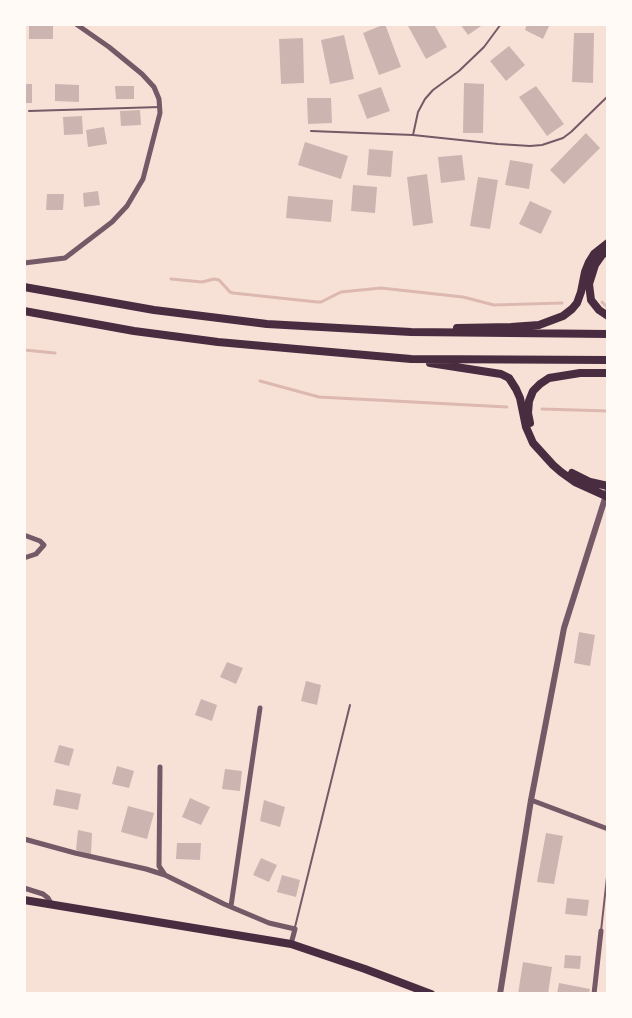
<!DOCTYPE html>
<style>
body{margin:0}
#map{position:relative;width:632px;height:1018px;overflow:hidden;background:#f7e1d7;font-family:Jost,sans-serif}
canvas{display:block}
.frame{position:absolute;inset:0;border:26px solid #fffaf5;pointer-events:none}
</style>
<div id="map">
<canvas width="632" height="1018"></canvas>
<div class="frame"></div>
</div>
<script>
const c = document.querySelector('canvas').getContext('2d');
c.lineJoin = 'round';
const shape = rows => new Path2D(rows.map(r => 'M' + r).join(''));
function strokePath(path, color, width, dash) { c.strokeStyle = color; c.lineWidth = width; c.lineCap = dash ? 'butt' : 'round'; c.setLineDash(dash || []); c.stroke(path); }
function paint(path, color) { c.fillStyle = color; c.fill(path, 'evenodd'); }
strokePath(shape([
 [171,279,202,282,214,279,219,280,230,292,233,293,317,302,321,302,341,292,381,288,463,297,494,305,562,303],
 [602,302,608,308],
 [24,350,55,353],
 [260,381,319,397,507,407],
 [542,409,608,411]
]), '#dcb8b0', 3);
paint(shape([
 [29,24,53,24,53,39,29,39],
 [385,24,401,67,379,75,363,33],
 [407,24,434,24,447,47,426,59],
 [460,24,484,24,468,35],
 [527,24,550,24,543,39,525,30],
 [574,33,594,33,593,83,572,82],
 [344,35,354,79,330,84,321,40],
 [303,38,304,83,281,84,279,39],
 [509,46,525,65,506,81,490,61],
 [464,83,484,84,483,133,463,133],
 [24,84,32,84,32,103,24,103],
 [55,84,79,85,79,102,55,101],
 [115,86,134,86,134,99,116,99],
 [536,86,564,124,547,136,519,97],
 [381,87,390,111,367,119,358,95],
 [307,98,331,98,332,123,308,124],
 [140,110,141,125,121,126,120,111],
 [82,116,83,134,64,135,63,117],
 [104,127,107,144,88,147,86,130],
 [586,133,600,148,564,184,550,170],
 [305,142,348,156,341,179,298,165],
 [369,149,393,151,391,177,367,175],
 [462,155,465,180,441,183,438,157],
 [510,160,533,164,529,189,505,185],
 [427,174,433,223,413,226,407,177],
 [478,177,498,180,490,229,470,226],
 [353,185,377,187,375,213,351,211],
 [98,191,100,205,84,207,83,193],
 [47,194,64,194,63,210,46,210],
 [288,196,333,200,331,222,286,218],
 [530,201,552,211,541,234,519,224],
 [579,632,595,635,590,666,574,663],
 [227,662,243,668,236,684,220,677],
 [306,681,321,685,317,705,301,701],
 [201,699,217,705,212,721,195,715],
 [59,745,74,749,69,766,54,762],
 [117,766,134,771,129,788,112,784],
 [225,769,242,771,240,791,222,789],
 [56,789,81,794,78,810,53,805],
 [190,798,210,807,201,825,182,817],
 [264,800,285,807,280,827,260,821],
 [128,806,154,813,147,839,121,832],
 [78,830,92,833,91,855,76,850],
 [546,833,563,836,554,884,537,882],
 [177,843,201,843,200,860,176,859],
 [261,858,277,865,269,882,253,875],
 [282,875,300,880,296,897,277,892],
 [567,898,589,900,587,916,565,914],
 [565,955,581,956,580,969,564,968],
 [523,962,552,967,548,994,518,994],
 [559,983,590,989,589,994,557,994]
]), '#ccb4b1');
strokePath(shape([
 [29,111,160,107],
 [311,131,413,135,498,144,530,146,542,145,563,138,571,132,608,96],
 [413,135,418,112,425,99,433,90,459,71,484,47,501,24],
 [295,927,350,705],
 [601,931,608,868]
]), '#755966', 2);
strokePath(shape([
 [24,263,65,258,112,222,127,206,143,179,160,113,159,99,154,87,142,74,109,47,76,24],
 [24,535,40,541,44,545,36,554,24,558],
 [160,767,159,866,165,875,224,904,269,923,295,929,291,944],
 [531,800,608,829],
 [24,839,75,853,146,869,165,875],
 [24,888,43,894,48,898,52,905],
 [231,906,260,708],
 [594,994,601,931]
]), '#755966', 5);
strokePath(shape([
 [500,994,531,800,564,628,608,489]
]), '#755966', 6);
strokePath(shape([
 [24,900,291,944,365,969,431,994]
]), '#4a2c40', 8);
strokePath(shape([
 [608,251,602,255,595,265,589,284,591,300,599,310,608,316],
 [24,287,154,310,267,324,411,332,608,334],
 [24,311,134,331,218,342,308,350,411,359,608,360],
 [457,328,511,327,539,325,563,316,572,309,577,303,581,292,585,272,589,262,594,254,608,243],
 [430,363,501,374,509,378,516,389,520,398,526,427,533,443,553,465,561,472,575,482,606,496],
 [530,423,528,413,529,401,533,391,540,384,549,378,580,373,608,373],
 [572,473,590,482,608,486]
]), '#4a2c40', 8);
</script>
